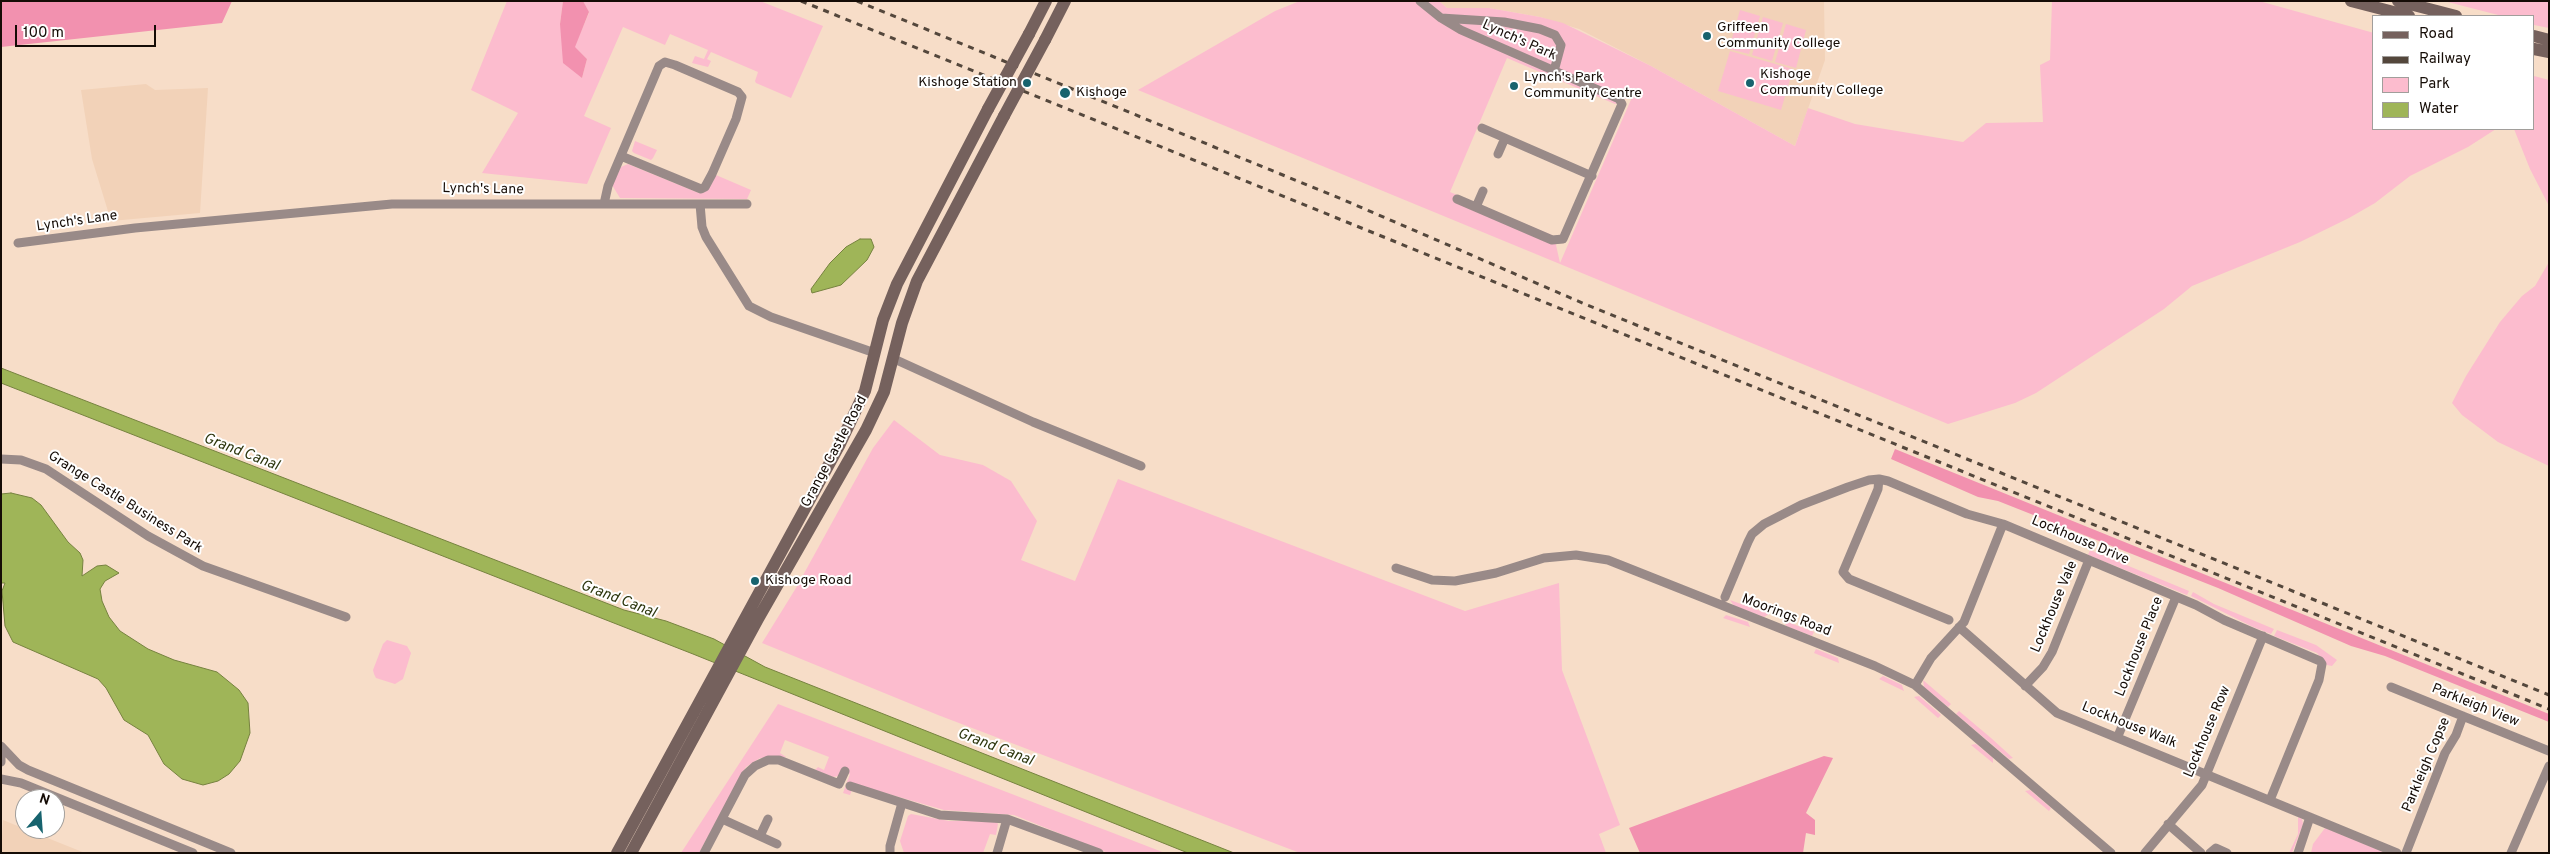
<!DOCTYPE html>
<style>
body{margin:0}
#map{position:relative;width:2550px;height:854px;overflow:hidden;background:#f7ddc8;font-family:Overpass,sans-serif}
canvas{display:block}
.frame{position:absolute;inset:0;border:2px solid #150c06;pointer-events:none}
.legend{position:absolute;left:2372px;top:15px;width:162px;height:115px;box-sizing:border-box;background:#fff;border:1px solid #a19e9b;margin:0;padding:6px 9px;list-style:none;font-size:15px;color:#150c06}
.legend li{display:flex;align-items:center;gap:10px;height:25px}
.legend b{width:25px;border:1px solid #a19e9b}
.north{position:absolute;left:15px;top:789px;width:50px;height:50px;box-sizing:border-box;background:#fff;border:1px solid #a19e9b;border-radius:50%;rotate:18deg;font-size:14px;font-weight:700;line-height:20px;text-align:center;color:#150c06}
.north::after{content:'';display:block;margin:auto;width:18px;height:22px;background:#17636e;clip-path:polygon(50% 0,100% 100%,50% 72%,0 100%)}
.scale{position:absolute;left:15px;top:25px;width:141px;height:22px;box-sizing:border-box;border:2px solid #150c06;border-top:0;padding-left:6px;font-size:15px;line-height:18px;white-space:nowrap;color:#150c06;-webkit-text-stroke:4px #fff;paint-order:stroke}
</style>
<div id="map">
<canvas width="2550" height="854"></canvas>
<div class="frame"></div>
<ul class="legend">
<li><b style="height:6px;background:#75615d"></b>Road</li>
<li><b style="height:6px;background:#54473c"></b>Railway</li>
<li><b style="height:14px;background:#fcbcce"></b>Park</li>
<li><b style="height:14px;background:#9fb558"></b>Water</li>
</ul>
<div class="north">N</div>
<div class="scale">100 m</div>
</div>
<script>
const c = document.querySelector('canvas').getContext('2d');
c.lineJoin = 'round';
function paint(path, color) { c.fillStyle = color; c.fill(path, 'evenodd'); }
const shape = rows => new Path2D(rows.map(r => 'M' + r).join(''));
function strokePath(path, color, width, dash) { c.strokeStyle = color; c.lineWidth = width; c.lineCap = dash ? 'butt' : 'round'; c.setLineDash(dash || []); c.stroke(path); }
function drawText(font, color, halo, rows, align = 'center') {
  c.font = font + ' Overpass,sans-serif'; c.lineWidth = 4; c.setLineDash([]); c.textBaseline = 'middle'; c.strokeStyle = halo; c.fillStyle = color; for (const [text, x, y, turn = 0] of rows) {
    c.save(); c.translate(x, y); c.rotate((+turn || 0) * Math.PI / 180); c.textAlign = isNaN(turn) ? turn : align; if (halo) c.strokeText(text, 0, 0); c.fillText(text, 0, 0); c.restore();
  }
}
paint(shape([
 [1439,1,1824,1,1825,60,1795,146,1651,66,1579,29,1540,17,1489,8,1447,8],
 [146,84,155,90,208,88,200,213,111,221,92,159,81,90],
 [3,820,25,829,85,853,1,853]
]), '#f2d2b8');
paint(shape([
 [507,1,563,1,560,24,582,78,587,59,574,47,589,13,583,1,760,1,823,26,791,98,756,83,755,81,758,72,711,52,707,59,711,61,708,67,692,63,695,56,704,59,708,50,670,34,665,45,623,27,584,116,611,128,587,184,482,173,518,113,471,90],
 [1300,1,1439,1,1447,8,1489,8,1540,17,1563,23,1651,66,1795,146,1808,108,1855,124,1963,142,1986,123,2043,122,2040,65,2050,60,2052,1,2259,1,2374,33,2374,129,2496,129,2468,147,2410,176,2375,203,2349,218,2300,242,2192,286,2164,309,2036,393,2015,403,1948,424,1138,90,1275,11],
 [1507,58,1615,104,1633,95,1560,263,1554,236,1450,192],
 [2444,1,2549,1,2549,28,2534,25,2534,16,2502,16],
 [1740,10,1760,16,1749,54,1729,49],
 [1763,17,1783,23,1772,61,1752,55],
 [1786,24,1806,30,1796,68,1775,62],
 [1730,51,1793,69,1781,110,1718,91],
 [2534,76,2549,80,2549,206,2530,169,2514,129,2534,129],
 [635,141,657,150,653,158,651,160,634,153,632,151],
 [628,164,699,193,706,191,711,185,716,175,751,190,747,199,620,198,612,185,621,167],
 [2549,262,2549,466,2498,442,2462,415,2452,403,2466,376,2500,322,2522,296,2535,286],
 [894,420,940,455,983,465,1011,481,1037,521,1021,560,1075,581,1118,479,1465,611,1559,583,1562,670,1620,825,1599,834,1606,853,1300,853,938,715,762,643,796,588,873,448],
 [2090,550,2189,591,2187,595,2088,555],
 [2193,592,2214,604,2274,629,2271,634,2253,627,2191,596],
 [1730,600,1769,614,1764,617,1734,606],
 [1726,615,1748,622,1750,627,1723,618],
 [1785,621,1814,632,1812,636,1786,626],
 [2277,630,2316,645,2337,660,2332,666,2327,665,2317,653,2274,636],
 [387,640,407,646,411,653,403,679,395,684,376,678,374,674,373,670,383,644],
 [1816,649,1838,658,1839,663,1814,653],
 [1883,676,1902,685,1904,691,1879,679],
 [1923,680,1951,704,1948,707,1924,687],
 [1919,696,1941,715,1938,718,1914,697],
 [778,704,1165,853,1108,853,1014,815,944,810,854,784,850,795,843,793,850,774,842,771,838,776,833,777,815,770,818,767,824,770,829,757,785,740,780,753,786,757,760,758,746,767,699,853,681,853],
 [1959,711,1991,738,2013,758,2009,759,1956,714],
 [1976,744,1993,758,1993,763,1971,745],
 [2030,790,2051,808,2049,811,2025,791],
 [911,814,949,821,996,821,998,824,996,835,990,834,983,853,904,853,900,841,908,816],
 [2298,817,2302,819,2303,824,2292,853,2289,853,2298,834],
 [2325,828,2386,853,2311,853,2313,844]
]), '#fcbcce');
paint(shape([
 [1,1,232,1,222,23,1,47],
 [563,1,583,1,589,12,575,47,587,59,582,78,563,63,560,24],
 [1895,449,2549,714,2549,722,2385,656,2351,646,2218,588,1998,501,1978,497,1891,459],
 [1824,756,1833,758,1806,813,1815,820,1815,835,1806,833,1803,853,1640,853,1629,828]
]), '#f291af');
const water = shape([
 [860,239,871,239,874,247,867,260,841,285,812,293,811,289,830,263,846,247,860,239],
 [1,368,624,610,666,621,714,639,765,667,1234,853,1188,853,693,654,1,383,1,368],
 [11,493,32,498,41,505,68,542,80,553,83,560,82,576,97,566,106,565,119,573,105,581,100,589,102,601,109,617,120,631,148,649,174,660,217,672,239,690,248,703,250,733,240,761,229,774,218,781,203,785,182,779,164,764,148,735,124,720,106,688,98,679,13,642,5,626,2,591,5,583,1,583,1,494,11,493]
]);
paint(water, '#9fb558');
strokePath(water, '#76823f', 1);
strokePath(shape([
 [1420,1,1441,18,1461,30,1619,99,1622,104,1563,239,1552,240,1457,199],
 [1441,18,1504,22,1540,29,1555,35,1561,45,1554,71],
 [1482,128,1592,176],
 [1498,154,1505,138],
 [604,204,608,186,659,66,665,62,675,65,738,92,742,97,736,119,712,174,705,187,701,189,621,156],
 [700,204,702,227,706,237,749,306,771,317,875,353],
 [1476,207,1483,191],
 [18,243,135,228,392,204,747,204],
 [892,358,1033,422,1141,466],
 [1,459,21,460,46,469,148,536,203,566,346,617],
 [1879,479,1878,489,1843,572,1849,579,1949,620],
 [1396,568,1432,580,1455,581,1496,573,1544,558,1576,555,1608,560,1822,645,1875,666,1915,685,2111,853],
 [1725,597,1748,542,1752,534,1764,524,1801,505,1848,487,1869,480,1879,479,1888,481,1967,514,2003,524,2196,605,2224,620,2320,661,2322,664,2319,680,2270,800],
 [1959,627,2057,713,2397,853],
 [1915,685,1931,658,1964,622,2003,524],
 [2025,686,2043,667,2052,652,2089,560],
 [2391,687,2549,751],
 [2118,736,2176,597],
 [1,746,19,765,28,770,231,853],
 [1,750,1,762],
 [1,779,21,783,193,853],
 [850,786,940,815,1007,819,1099,853],
 [722,819,777,844],
 [2168,824,2201,853],
 [760,836,768,819],
 [704,853,745,775,755,766,768,760,779,760,839,784,845,771],
 [890,853,890,846,902,803],
 [997,853,1007,819],
 [2145,853,2202,785,2263,636],
 [2210,853,2216,848,2227,853],
 [2298,853,2310,817],
 [2406,853,2445,753,2456,735,2463,716],
 [2511,853,2549,766]
]), '#998a88', 9);
strokePath(shape([
 [2351,1,2409,16],
 [2398,1,2456,16],
 [1029,34,1046,1],
 [2534,36,2549,40],
 [1045,40,1065,1],
 [2534,49,2549,52],
 [617,853,839,446,865,391,883,320,897,284,988,109],
 [631,853,758,619,866,430,884,392,902,323,917,281,1004,116]
]), '#75615d', 12);
strokePath(shape([
 [801,1,2549,709],
 [857,1,1344,200,1587,305,2549,695]
]), '#54473c', 3, [6, 6]);
strokePath(shape([
 [988,109,1029,34],
 [1004,116,1045,40]
]), '#75615d', 12);
for (const [x, y, r, color] of [
 [1707,36,5,"#17636e"],
 [1027,83,5,"#17636e"],
 [1750,83,5,"#17636e"],
 [1514,86,5,"#17636e"],
 [1065,93,6,"#17636e"],
 [755,581,5,"#17636e"]
]) { const dot = new Path2D(); dot.arc(x, y, r, 0, 2 * Math.PI); c.fillStyle = color; c.fill(dot); strokePath(dot, '#fff', 2); }
drawText('14px', '#150c06', '#fff', [
 ["Griffeen",1717,28],
 ["Community College",1717,44],
 ["Kishoge",1760,75],
 ["Community College",1760,91],
 ["Lynch's Park",1524,78],
 ["Community Centre",1524,94],
 ["Kishoge Station",1017,83,"right"],
 ["Kishoge",1076,93],
 ["Kishoge Road",765,581]
], 'left');
drawText('14px', '#150c06', '#fff', [
 ["Lynch's Park",1519,41,24],
 ["Lynch's Lane",483,190,1],
 ["Lynch's Lane",77,222,-8],
 ["Grange Castle Road",835,452,-62],
 ["Grange Castle Business Park",125,503,32],
 ["Lockhouse Drive",2080,541,23],
 ["Lockhouse Vale",2055,607,-67],
 ["Moorings Road",1786,616,21],
 ["Lockhouse Place",2140,647,-68],
 ["Parkleigh View",2475,706,22],
 ["Lockhouse Walk",2129,726,22],
 ["Lockhouse Row",2208,732,-67],
 ["Parkleigh Copse",2427,765,-67]
]);
drawText('italic 15px', '#2d360e', '#fff', [
 ["Grand Canal",241,453,21],
 ["Grand Canal",618,600,21],
 ["Grand Canal",995,748,21]
]);
</script>
